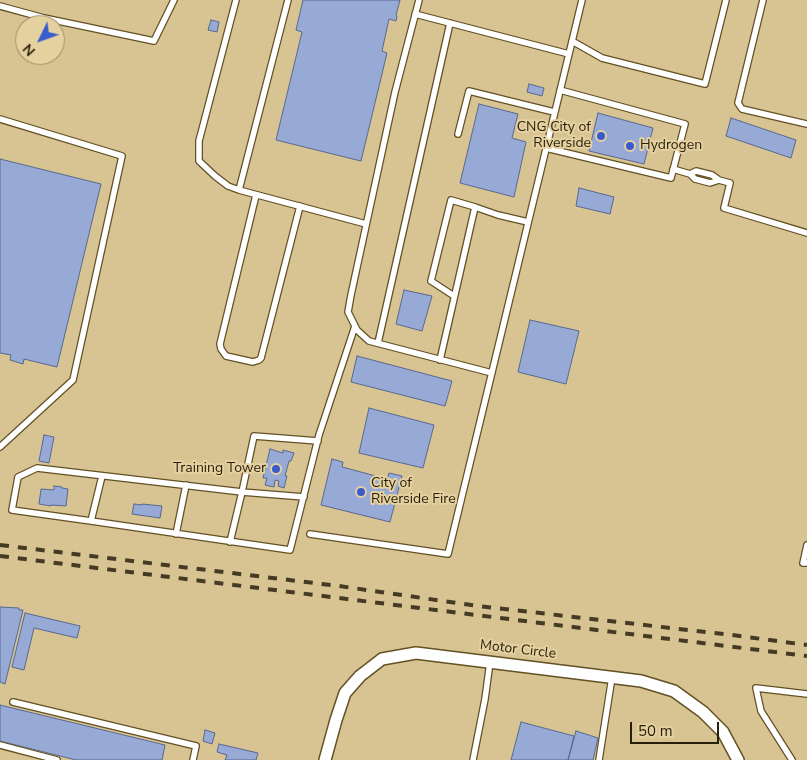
<!DOCTYPE html>
<style>
body{margin:0}
#map{position:relative;width:807px;height:760px;overflow:hidden;background:#d8c393;font-family:"Nunito Sans",sans-serif}
canvas{display:block}
.north{position:absolute;left:15px;top:15px;width:50px;height:50px;box-sizing:border-box;background:#e5d09f;border:1px solid #998964;border-radius:50%;rotate:228deg;font-size:14px;font-weight:700;line-height:20px;text-align:center;color:#271f0c}
.north::after{content:'';display:block;margin:auto;width:18px;height:22px;background:#385ccd;clip-path:polygon(50% 0,100% 100%,50% 72%,0 100%)}
.scale{position:absolute;left:630px;top:722px;width:89px;height:22px;box-sizing:border-box;border:2px solid #271f0c;border-top:0;padding-left:6px;font-size:15px;line-height:18px;white-space:nowrap;color:#271f0c;-webkit-text-stroke:4px #e5d09f;paint-order:stroke}
</style>
<div id="map">
<canvas width="807" height="760"></canvas>
<div class="north">N</div>
<div class="scale">50 m</div>
</div>
<script>
const c = document.querySelector('canvas').getContext('2d');
c.lineJoin = 'round';
function paint(path, color) { c.fillStyle = color; c.fill(path, 'evenodd'); }
const shape = rows => new Path2D(rows.map(r => 'M' + r).join(''));
function strokePath(path, color, width, dash) { c.strokeStyle = color; c.lineWidth = width; c.lineCap = dash ? 'butt' : 'round'; c.setLineDash(dash || []); c.stroke(path); }
function drawText(font, color, halo, rows, align = 'center') {
  c.font = font + ' "Nunito Sans",sans-serif'; c.lineWidth = 4; c.setLineDash([]); c.textBaseline = 'middle'; c.strokeStyle = halo; c.fillStyle = color; for (const [text, x, y, turn = 0] of rows) {
    c.save(); c.translate(x, y); c.rotate((+turn || 0) * Math.PI / 180); c.textAlign = isNaN(turn) ? turn : align; if (halo) c.strokeText(text, 0, 0); c.fillText(text, 0, 0); c.restore();
  }
}
const building = shape([
 [303,0,400,0,396,15,397,16,396,21,389,19,382,51,387,53,361,161,276,140,302,32,296,30,303,0],
 [211,20,219,22,217,32,208,30,211,20],
 [529,84,544,88,542,96,527,92,529,84],
 [479,104,518,114,512,138,526,142,514,197,460,183,479,104],
 [598,113,653,128,644,164,589,151,598,113],
 [731,118,796,140,791,158,726,136,731,118],
 [0,159,101,184,57,367,24,359,23,364,10,360,11,355,0,353,0,159],
 [579,188,614,197,610,214,576,206,579,188],
 [404,290,432,296,422,331,396,324,404,290],
 [530,320,579,331,566,384,518,372,530,320],
 [357,356,452,381,445,406,351,382,357,356],
 [369,408,434,425,423,468,359,453,369,408],
 [44,435,54,437,49,463,39,461,44,435],
 [270,449,283,453,283,450,294,453,291,461,289,461,285,476,287,476,284,488,278,486,279,481,275,480,274,487,265,485,267,478,263,478,270,449],
 [332,459,343,462,342,467,387,479,389,473,402,476,390,522,321,505,332,459],
 [54,486,62,487,62,488,68,489,66,506,51,505,51,506,39,504,41,489,54,490,54,486],
 [134,504,142,505,142,504,162,506,160,518,132,514,134,504],
 [0,607,19,608,19,610,23,610,5,684,0,682,0,607],
 [25,613,80,626,77,638,34,628,24,670,12,667,25,613],
 [0,705,165,745,162,760,76,760,0,741,0,705],
 [521,722,574,736,568,760,511,760,521,722],
 [205,730,215,733,212,744,203,741,205,730],
 [576,731,598,738,593,760,568,760,576,731],
 [219,744,258,753,256,760,225,760,227,755,217,752,219,744]
]);
paint(building, '#97aad6');
strokePath(building, '#576890', 1);
const service = shape([
 [236,0,199,141,199,161,215,176,228,186,239,190],
 [288,0,239,190,366,224],
 [419,0,395,92,351,295,348,312,357,330,369,341,492,373],
 [763,0,738,103,742,109,807,124],
 [0,6,44,18,154,41,174,0],
 [415,14,569,54],
 [572,41,602,58,705,84,726,0],
 [0,119,122,156,73,380,0,447],
 [458,134,469,91,554,112],
 [546,148,671,178,685,124,560,90],
 [673,169,690,174],
 [719,180,710,183,695,179,690,174,696,171,712,175,719,180,730,183,724,208,807,233],
 [256,195,220,344,221,349,226,356,253,362,259,360,261,358,300,206],
 [454,296,431,281,451,200,475,207],
 [378,343,450,23],
 [440,360,475,207,498,215,528,222],
 [304,497,242,492,254,436,318,441],
 [91,521,102,476],
 [176,534,186,485],
 [310,534,448,554,582,0],
 [230,542,242,492,37,468,18,477,12,510,91,521,290,550,319,435,355,326],
 [807,545,803,563,807,563],
 [13,702,196,746,193,760],
 [0,745,57,760],
 [473,760,485,699,490,662],
 [599,760,612,677],
 [792,760,761,711,756,688,807,694]
]);
const minor = shape([
 [325,760,336,720,345,693,360,676,382,659,416,653,641,681,674,691,703,712,723,732,738,760]
]);
strokePath(service, '#635023', 8);
strokePath(minor, '#635023', 14);
strokePath(service, '#fff', 5.5);
strokePath(minor, '#fff', 11);
strokePath(shape([
 [0,545,339,586,478,606,732,635,807,645],
 [0,556,807,656]
]), '#453a23', 4, [9, 9]);
for (const [x, y, r, color] of [
 [601,136,5,"#385ccd"],
 [630,146,5,"#385ccd"],
 [276,469,5,"#385ccd"],
 [361,492,5,"#385ccd"]
]) { const dot = new Path2D(); dot.arc(x, y, r, 0, 2 * Math.PI); c.fillStyle = color; c.fill(dot); strokePath(dot, '#e5d09f', 2); }
drawText('14px', '#271f0c', '#e5d09f', [
 ["CNG City of",591,128],
 ["Riverside",591,144],
 ["Hydrogen",640,146,"left"],
 ["Training Tower",266,469],
 ["City of",371,484,"left"],
 ["Riverside Fire",371,500,"left"]
], 'right');
drawText('14px', '#271f0c', '#e5d09f', [
 ["Motor Circle",518,650,7]
]);
</script>
